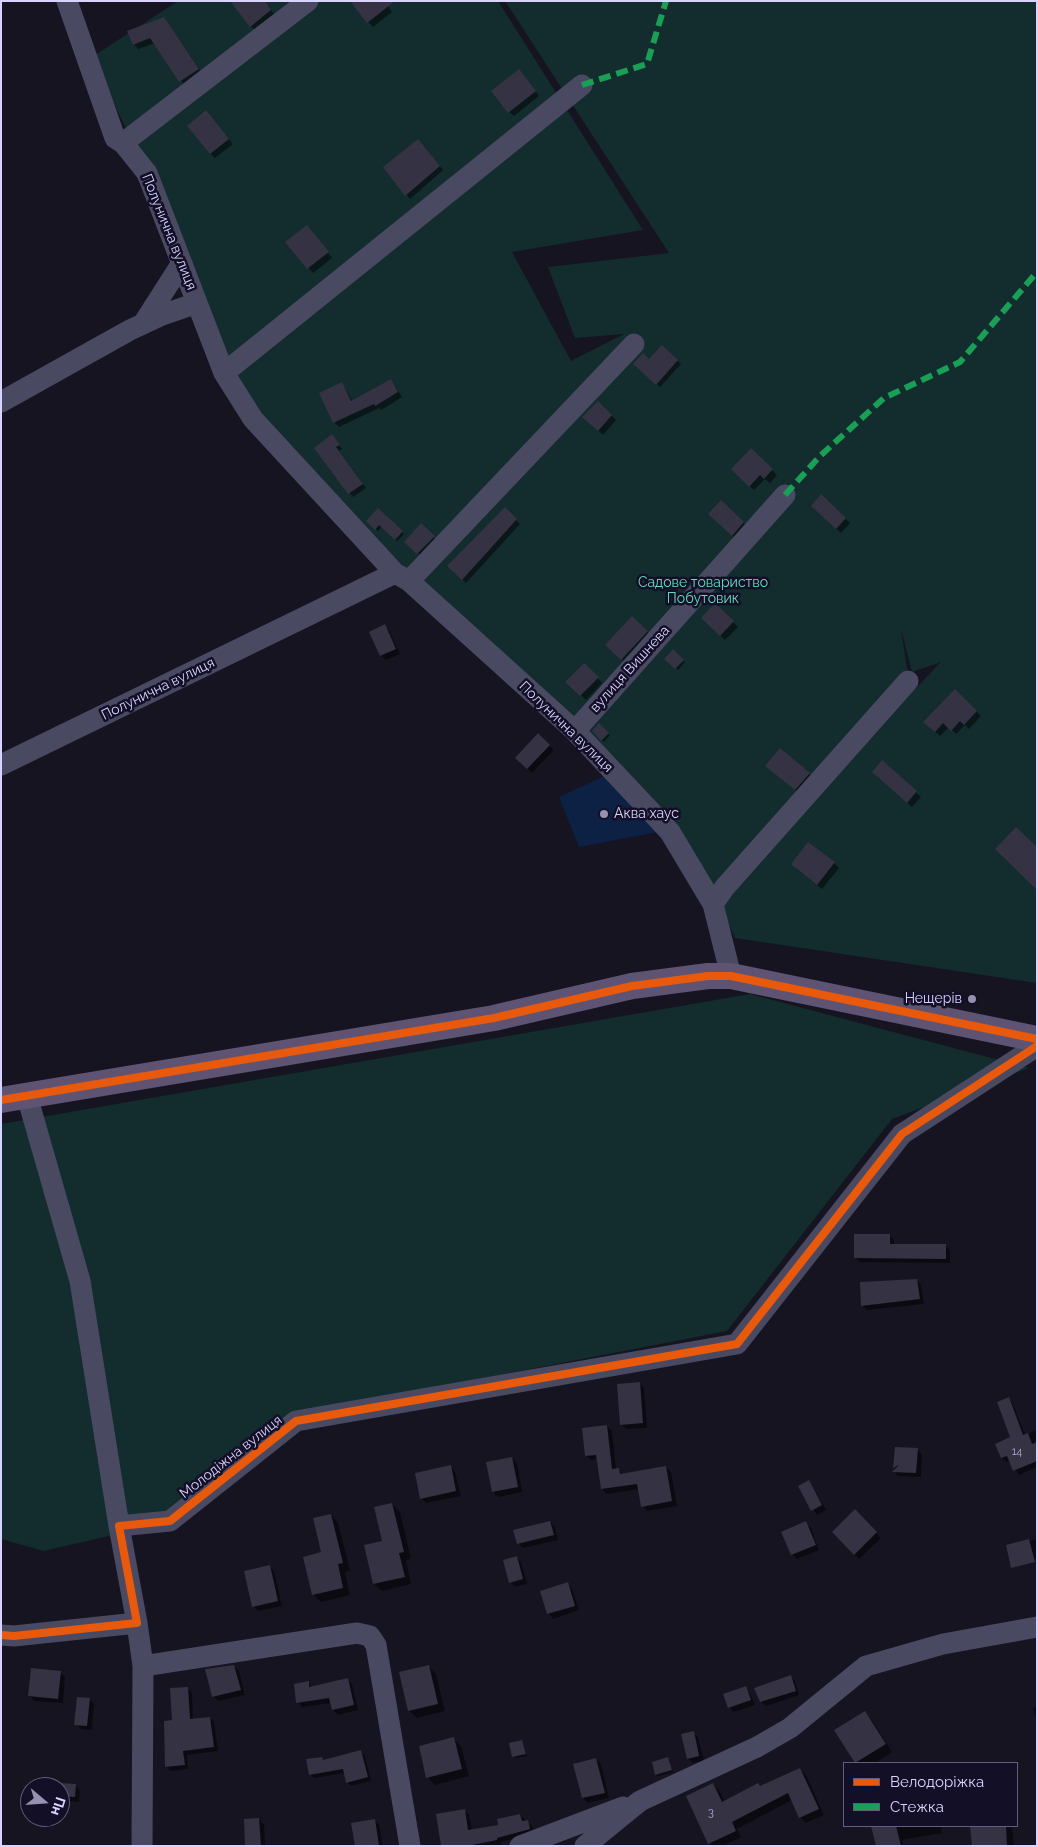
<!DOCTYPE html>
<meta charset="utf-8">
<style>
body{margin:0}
#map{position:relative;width:1038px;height:1847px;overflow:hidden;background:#161421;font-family:Raleway,sans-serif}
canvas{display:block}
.frame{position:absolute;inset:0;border:2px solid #d9d4ff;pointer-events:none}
.legend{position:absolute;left:843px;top:1762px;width:175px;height:65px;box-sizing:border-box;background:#130f26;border:1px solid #625e7d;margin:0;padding:6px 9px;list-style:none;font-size:15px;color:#d9d4ff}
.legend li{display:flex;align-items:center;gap:10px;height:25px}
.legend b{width:25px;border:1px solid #625e7d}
.north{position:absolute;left:20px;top:1777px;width:50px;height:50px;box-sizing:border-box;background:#130f26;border:1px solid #625e7d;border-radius:50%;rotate:108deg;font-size:14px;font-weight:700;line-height:20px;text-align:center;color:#d9d4ff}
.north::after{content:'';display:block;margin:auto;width:18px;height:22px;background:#9591b1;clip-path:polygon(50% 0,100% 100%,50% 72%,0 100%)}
</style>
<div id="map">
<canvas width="1038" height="1847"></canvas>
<div class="frame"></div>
<ul class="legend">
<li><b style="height:6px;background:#e8590c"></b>Велодоріжка</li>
<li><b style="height:6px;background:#1a9f57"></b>Стежка</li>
</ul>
<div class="north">Пн</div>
</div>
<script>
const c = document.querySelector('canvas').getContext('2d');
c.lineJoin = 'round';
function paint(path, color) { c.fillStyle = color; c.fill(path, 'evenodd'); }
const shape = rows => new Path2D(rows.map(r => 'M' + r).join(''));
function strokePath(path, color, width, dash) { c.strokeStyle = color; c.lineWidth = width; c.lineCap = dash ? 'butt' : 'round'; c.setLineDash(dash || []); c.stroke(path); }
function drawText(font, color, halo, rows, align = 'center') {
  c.font = font + ' Raleway,sans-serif'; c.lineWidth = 5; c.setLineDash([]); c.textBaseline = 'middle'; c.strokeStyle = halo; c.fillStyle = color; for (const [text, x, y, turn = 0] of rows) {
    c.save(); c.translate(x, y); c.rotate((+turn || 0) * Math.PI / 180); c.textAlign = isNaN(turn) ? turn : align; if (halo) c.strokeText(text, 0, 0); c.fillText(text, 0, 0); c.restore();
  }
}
paint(shape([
 [178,1,498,1,643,230,512,252,571,361,624,334,575,338,548,267,669,253,505,1,1037,1,1037,983,735,938,716,897,481,640,300,467,240,392,174,230,92,57],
 [901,629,912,672,941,662,911,693],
 [750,994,1029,1068,892,1119,727,1331,288,1416,153,1526,43,1551,1,1539,1,1124]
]), '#132c2d');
paint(shape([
 [607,775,658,832,579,847,559,797]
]), '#0d2144');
paint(shape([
 [264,1,275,15,256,31,251,26],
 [351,1,384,1,392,12,373,27],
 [164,18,203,74,185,86,155,43,138,49,134,44],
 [524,76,539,96,514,116,509,112],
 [210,117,233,144,215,158,210,153],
 [418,140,443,170,410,199,384,167],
 [311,231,332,258,313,273,287,242],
 [662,346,681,364,660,387,634,364,649,361],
 [391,380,402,397,381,410,379,408,339,427,334,422,342,383,353,402],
 [598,402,616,420,603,435,584,417],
 [336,440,342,449,339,451,366,488,353,497,316,448],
 [751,450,777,475,770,483,765,479,754,490,732,469],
 [822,496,850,523,841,533,812,506],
 [721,502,748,527,737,540,710,514],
 [505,509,520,524,466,583,449,566],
 [378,510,404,534,397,541,382,526,378,531,367,521],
 [421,525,438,542,423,558,406,541],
 [715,605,738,627,725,640,703,618],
 [632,618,652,636,627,664,607,645],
 [384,626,389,631,400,654,386,660,381,656,370,633],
 [673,651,685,662,678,670,665,659],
 [584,664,602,683,586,700,567,682],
 [955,691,981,716,969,729,965,725,956,734,949,727,940,736,925,722],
 [599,725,610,735,604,742,594,731],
 [538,735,554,750,532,773,516,758],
 [882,762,921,797,912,807,878,777],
 [772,770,809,774,814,779,800,794],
 [834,863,839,868,822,889,797,869],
 [889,1235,894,1240,894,1245,945,1245,950,1250,950,1263,860,1262,855,1257],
 [916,1280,921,1285,924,1304,867,1310,862,1305],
 [639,1383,644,1388,647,1428,626,1429,621,1424],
 [1009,1399,1013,1404,1025,1435,1037,1430,1037,1467,1019,1475,1010,1461,1006,1462,1002,1458,1011,1438],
 [607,1426,612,1431,616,1470,619,1470,624,1475,666,1467,671,1472,677,1506,647,1511,643,1506,640,1489,607,1494,602,1489,598,1459,591,1460,586,1455],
 [896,1448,917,1449,922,1454,921,1477,898,1476,894,1472,897,1470,895,1468],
 [512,1458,517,1463,522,1492,498,1497,493,1492],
 [451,1467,455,1472,461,1496,426,1503,421,1498],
 [809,1481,826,1510,817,1515,799,1486],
 [392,1504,400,1512,411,1559,406,1560,411,1584,382,1591,374,1584],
 [855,1511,881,1538,859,1559,833,1532],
 [331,1515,338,1523,350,1570,345,1572,350,1595,321,1602,314,1595,305,1558,323,1553],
 [550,1522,555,1527,558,1540,523,1548,518,1543],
 [806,1523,811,1528,819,1550,797,1559,792,1554],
 [1037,1539,1037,1559,1016,1565,1007,1546],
 [517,1558,521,1562,527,1584,515,1587,511,1582],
 [269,1566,274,1571,282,1606,258,1611,254,1606],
 [568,1584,572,1589,579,1610,553,1619,549,1614,542,1592],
 [234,1666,239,1671,245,1695,218,1701,213,1696],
 [429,1667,436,1674,445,1711,417,1718,409,1711,400,1673],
 [60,1672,65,1677,63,1703,34,1701,30,1696],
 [791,1677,795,1681,799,1695,766,1706,761,1702,756,1688],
 [347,1679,352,1684,358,1710,338,1715,333,1710,331,1703,302,1707,298,1702,308,1683,313,1688],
 [187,1688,192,1693,193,1720,210,1718,214,1722,218,1751,187,1755,188,1769,171,1771,166,1766,173,1721],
 [745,1688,750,1693,755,1705,734,1712,729,1708,725,1695],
 [90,1699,94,1704,92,1730,81,1729,76,1724],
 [1037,1707,1037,1722,1033,1708],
 [864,1712,872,1720,892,1752,875,1763,857,1763,836,1730],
 [693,1732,698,1737,704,1761,693,1763,688,1759],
 [454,1739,461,1746,469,1776,435,1785,427,1777],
 [522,1741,527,1756,516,1758,514,1756],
 [361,1752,365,1756,371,1781,351,1786,347,1782,345,1773,314,1778,310,1774,322,1758,325,1761],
 [596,1759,601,1764,609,1798,588,1803,583,1798,575,1765],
 [668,1759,673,1772,658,1776,656,1774],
 [800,1769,806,1775,824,1815,806,1823,800,1817,792,1800,737,1829,741,1837,723,1846,712,1846,710,1843,713,1784,719,1790,725,1802],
 [50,1783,75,1785,80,1790,79,1802,60,1800,60,1787,50,1787],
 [464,1810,469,1815,472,1831,500,1826,520,1815,532,1826,534,1834,501,1842,501,1845,497,1846,442,1846],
 [259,1820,264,1824,265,1846,247,1846],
 [374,1820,379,1825,383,1846,356,1846],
 [872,1826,941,1826,942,1833,902,1840,904,1846,877,1846],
 [972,1826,1012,1826,1014,1846,973,1846]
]), '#0007');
paint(shape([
 [230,1,265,1,271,10,250,27],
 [350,1,395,1,367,23],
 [164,17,199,69,179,82,150,38,133,45,127,31],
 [519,69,536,91,508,113,491,91],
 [206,110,229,139,210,154,187,126],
 [418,139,440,166,405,196,383,167],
 [307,225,329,252,307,269,285,242],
 [662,345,678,360,656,385,633,364,643,353,649,359],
 [391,379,398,392,375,406,374,404,333,423,319,393,342,382,351,401],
 [598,401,612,415,598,431,582,417],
 [332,434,340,445,336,447,363,484,348,494,314,448],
 [751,448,773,469,764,479,760,475,749,487,731,469],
 [821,494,846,518,836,529,811,506],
 [721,500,744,522,732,536,708,514],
 [505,507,517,519,462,580,447,566],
 [378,508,403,531,395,540,379,525,375,530,366,521],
 [421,523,435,536,417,554,404,542],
 [715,603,734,621,720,636,701,618],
 [632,616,648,631,621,660,605,645],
 [385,624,396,649,380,656,369,632],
 [673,649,684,660,675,669,664,659],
 [584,663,599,677,580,696,565,682],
 [955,689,977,711,964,725,960,721,951,731,943,723,935,732,923,722],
 [599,723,609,733,601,741,592,731],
 [538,733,550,745,527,769,515,758],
 [780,748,810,773,795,790,765,766],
 [882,760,917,791,907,803,872,772],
 [1016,827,1037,847,1037,890,995,849],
 [808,842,835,862,817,885,791,864],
 [854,1234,890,1234,890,1244,946,1244,946,1259,854,1258],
 [917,1279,920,1299,861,1306,860,1282],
 [640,1382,643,1423,620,1425,617,1384],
 [1009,1397,1023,1435,1028,1433,1032,1444,1037,1442,1037,1461,1013,1471,1007,1456,1001,1458,995,1444,1010,1437,997,1402],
 [607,1425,612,1469,619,1468,620,1474,666,1466,672,1501,641,1507,637,1484,601,1489,596,1455,585,1456,582,1428],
 [895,1447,918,1448,916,1473,892,1472,899,1465,893,1468],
 [512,1457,518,1487,492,1492,486,1462],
 [451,1465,456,1491,420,1499,415,1473],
 [809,1480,822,1505,811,1511,798,1486],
 [392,1503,404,1552,399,1553,405,1577,373,1584,364,1545,382,1541,374,1507],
 [855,1509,877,1532,854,1555,832,1532],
 [331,1514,343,1563,338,1564,343,1588,312,1595,303,1557,321,1552,313,1518],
 [550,1521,554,1535,517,1544,513,1530],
 [806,1521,816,1545,791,1555,781,1532],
 [1029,1539,1035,1562,1011,1568,1006,1545],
 [517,1556,523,1579,509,1583,503,1560],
 [270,1565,278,1601,252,1607,244,1571],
 [568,1582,575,1606,547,1614,540,1591],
 [234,1665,241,1690,212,1697,205,1669],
 [429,1665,438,1704,408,1711,399,1672],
 [31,1668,61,1671,58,1699,28,1696],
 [791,1675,796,1691,760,1702,754,1688],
 [348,1678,354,1705,332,1710,329,1698,296,1703,294,1684,309,1681,309,1687],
 [746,1686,751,1700,728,1708,723,1694],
 [188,1687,190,1719,210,1717,214,1747,183,1751,185,1765,165,1767,164,1721,172,1720,170,1688],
 [77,1697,90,1698,87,1726,74,1725],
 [865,1711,886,1744,855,1763,834,1730],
 [694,1731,699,1756,687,1759,681,1734],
 [454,1737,462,1769,426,1778,419,1746],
 [522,1740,526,1754,512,1757,509,1743],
 [361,1750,368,1777,346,1783,343,1769,309,1775,306,1759,322,1757,323,1760],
 [668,1757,672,1770,655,1775,652,1762],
 [596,1758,605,1793,582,1798,573,1764],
 [800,1768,819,1809,799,1818,788,1793,732,1822,736,1831,708,1844,686,1796,713,1783,722,1802,758,1783,760,1786],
 [60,1783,76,1784,75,1797,60,1796],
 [465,1809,468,1830,498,1825,497,1819,520,1814,522,1821,528,1820,530,1829,497,1838,497,1840,467,1846,441,1846,436,1814],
 [259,1818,261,1846,245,1846,244,1819],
 [375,1819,379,1846,355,1846,351,1823],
 [871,1826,896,1826,901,1846,876,1846],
 [970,1826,1006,1826,1007,1846,972,1846]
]), '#343243');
strokePath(shape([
 [67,1,115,138,123,143,147,173,224,373,253,419,395,573,409,581,575,731,670,832,713,904,731,976],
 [123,143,308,1],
 [143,324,182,263],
 [224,373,582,85],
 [1,402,130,330,162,315,197,303],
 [409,581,634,344],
 [575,731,785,495],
 [1,765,395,573],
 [713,904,725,887,908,681],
 [27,1096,80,1281,119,1526],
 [137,1623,143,1666,142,1846],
 [1,1635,14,1636,137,1623,119,1526,170,1521,296,1421,737,1344,902,1134,1037,1046],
 [143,1666,357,1633,370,1636,376,1645,410,1846],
 [520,1846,623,1807],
 [585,1846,640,1801,757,1747,790,1728,866,1666,943,1644,1037,1627]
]), '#4a4962', 21);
strokePath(shape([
 [1,1100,494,1018,632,986,708,976,731,976,1037,1039]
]), '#5e5373', 26);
strokePath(shape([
 [582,85,647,64,666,1],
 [785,495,820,456,884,398,960,362,1037,272]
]), '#1a9f57', 6, [12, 6]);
strokePath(shape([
 [1,1100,494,1018,632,986,708,976,731,976,1037,1039],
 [1,1635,14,1636,137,1623,119,1526,170,1521,296,1421,737,1344,902,1134,1037,1046]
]), '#e8590c', 8);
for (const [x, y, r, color] of [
 [604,814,5,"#9591b1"],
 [972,999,5,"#9591b1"]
]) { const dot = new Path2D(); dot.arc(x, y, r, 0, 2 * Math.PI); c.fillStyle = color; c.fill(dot); strokePath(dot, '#130f26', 2); }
drawText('11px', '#b0acd0', null, [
 ["14",1017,1452],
 ["3",711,1813]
]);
drawText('14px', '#d9d4ff', '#130f26', [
 ["Полунична вулиця",169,232,68],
 ["вулиця Вишнева",630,669,-48],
 ["Полунична вулиця",158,689,-26],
 ["Полунична вулиця",566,727,44],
 ["Молодіжна вулиця",231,1457,-38]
]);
drawText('14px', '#5fe0c0', '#130f26', [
 ["Садове товариство",703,583],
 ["Побутовик",703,599]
]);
drawText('14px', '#d9d4ff', '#130f26', [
 ["Аква хаус",614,814],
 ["Нещерів",962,999,"right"]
], 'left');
</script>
